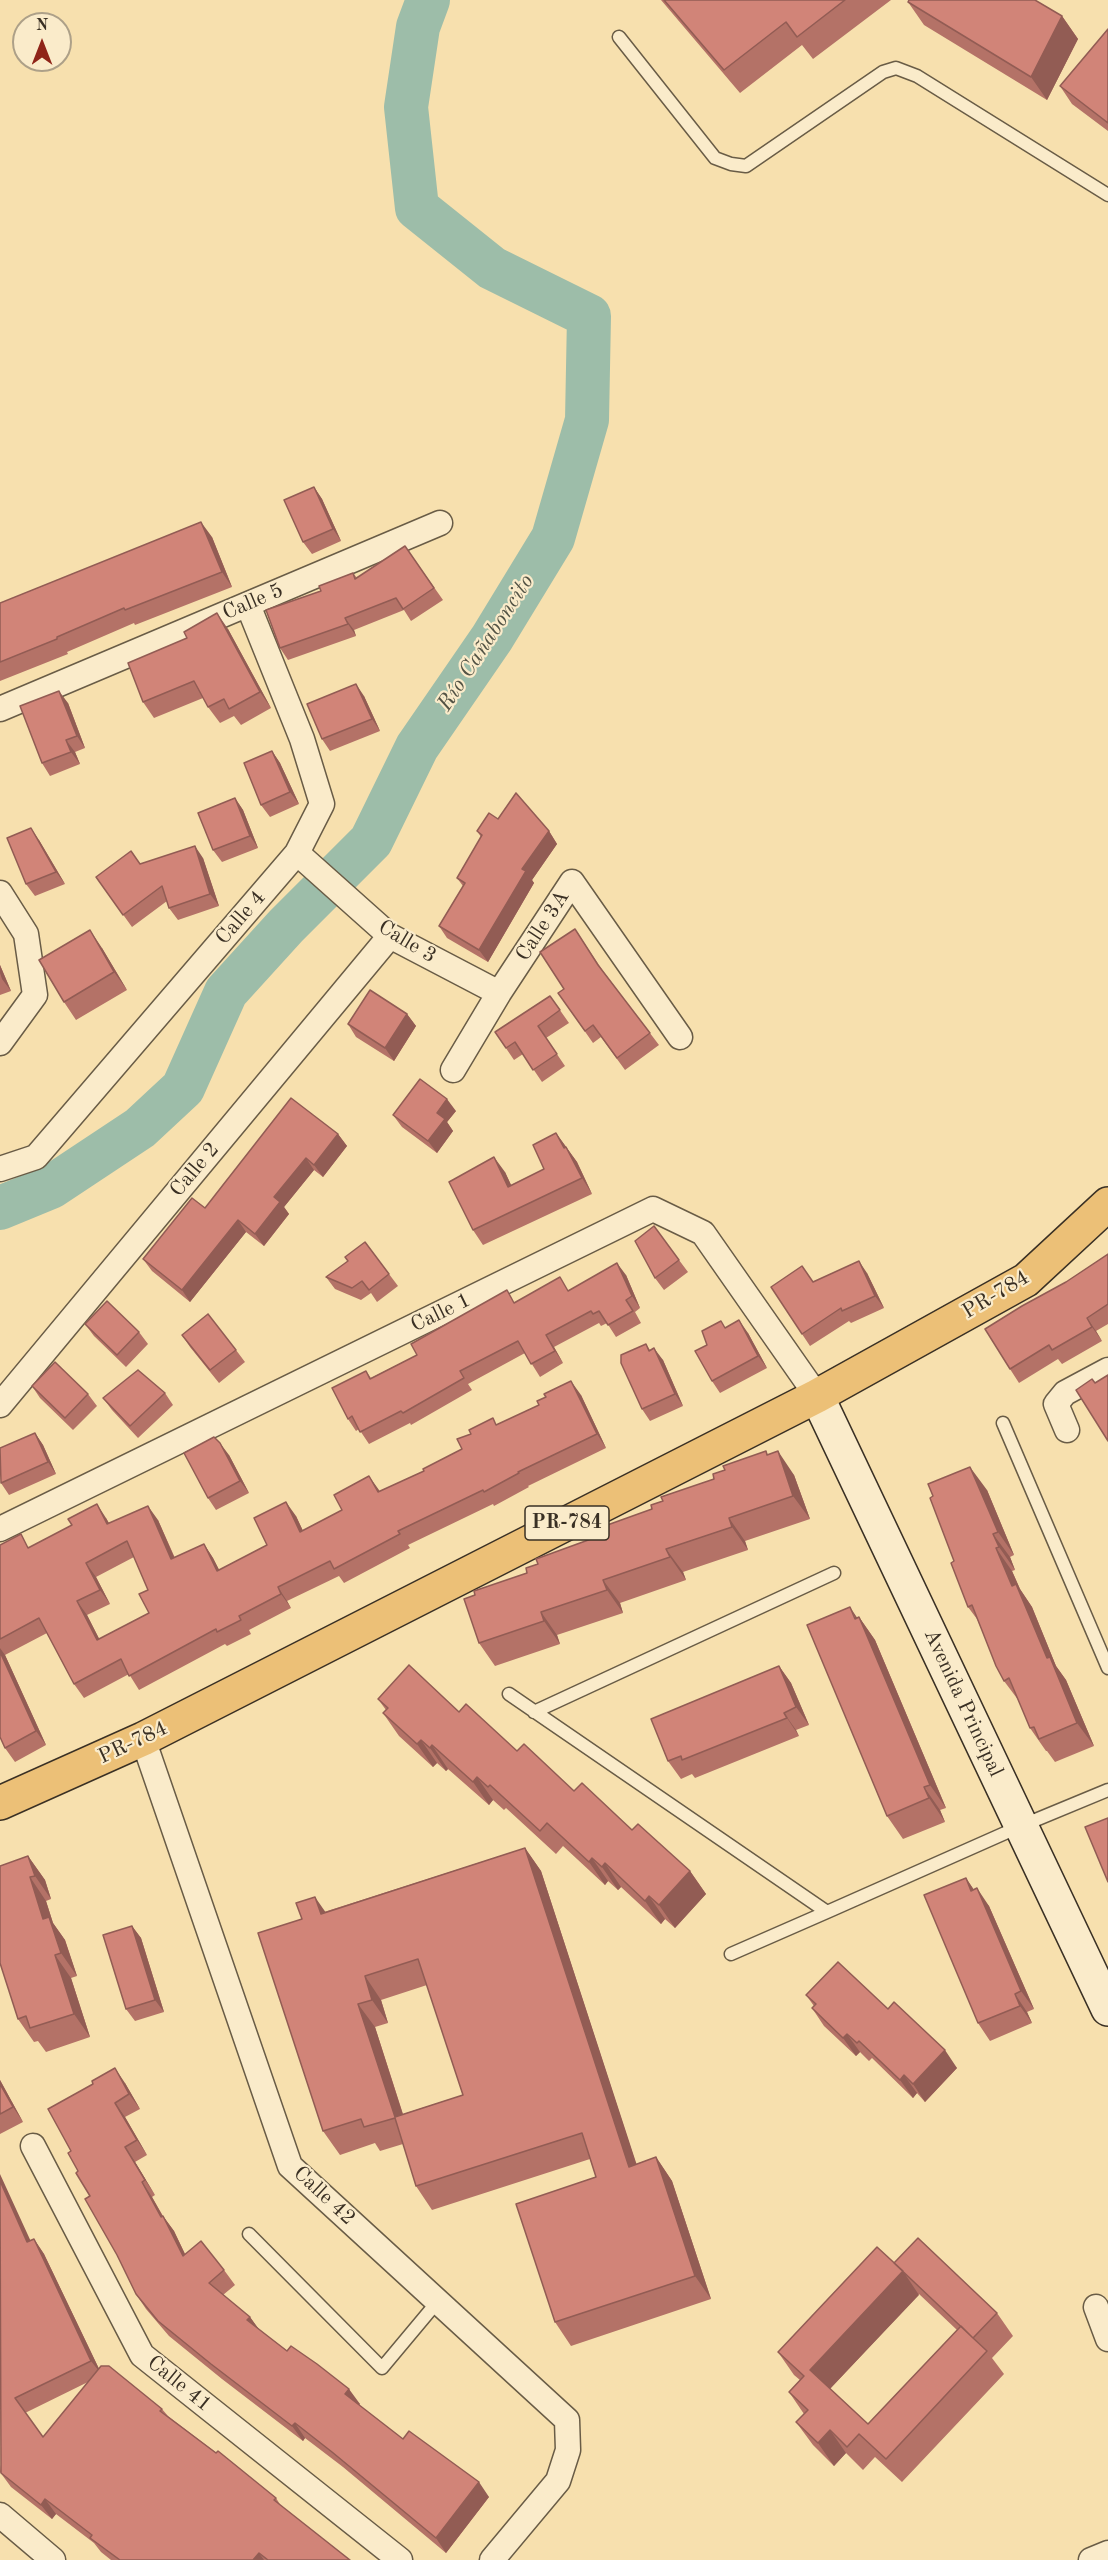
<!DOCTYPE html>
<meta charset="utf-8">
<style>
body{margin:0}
#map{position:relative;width:1108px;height:2560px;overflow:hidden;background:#f7e0ae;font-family:"Old Standard TT",serif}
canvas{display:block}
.north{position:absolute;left:12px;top:12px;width:60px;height:60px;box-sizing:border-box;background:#faebca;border:2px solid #ada088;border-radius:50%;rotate:0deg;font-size:16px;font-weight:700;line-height:24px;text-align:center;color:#3a3024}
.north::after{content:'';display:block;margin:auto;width:21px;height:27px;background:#8f2418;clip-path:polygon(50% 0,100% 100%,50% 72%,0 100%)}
</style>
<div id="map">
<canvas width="1108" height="2560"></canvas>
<div class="north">N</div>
</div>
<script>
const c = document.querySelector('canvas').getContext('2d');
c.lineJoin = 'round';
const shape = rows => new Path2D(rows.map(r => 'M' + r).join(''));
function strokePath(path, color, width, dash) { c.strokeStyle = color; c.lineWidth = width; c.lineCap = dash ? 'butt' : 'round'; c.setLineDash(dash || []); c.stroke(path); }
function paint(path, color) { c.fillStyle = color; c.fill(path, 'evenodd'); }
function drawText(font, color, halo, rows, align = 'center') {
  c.font = font + ' "Old Standard TT",serif'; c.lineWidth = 4.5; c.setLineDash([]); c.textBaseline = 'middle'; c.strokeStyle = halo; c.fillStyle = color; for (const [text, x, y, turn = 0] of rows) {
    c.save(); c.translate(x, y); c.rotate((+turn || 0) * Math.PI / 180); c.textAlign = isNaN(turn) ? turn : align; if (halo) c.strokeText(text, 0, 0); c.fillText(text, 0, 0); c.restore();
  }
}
strokePath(shape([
 [0,1208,51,1187,140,1128,183,1088,226,992,286,926,371,841,417,747,492,638,553,538,587,420,589,316,492,268,417,208,406,107,418,27,428,0]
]), '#9dbda9', 44);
const lane = shape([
 [619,37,715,158,731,164,746,166,883,72,896,68,917,76,1108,195],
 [1003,1423,1108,1668],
 [509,1694,827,1912,1021,1826,1108,1790],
 [534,1712,834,1573],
 [731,1954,827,1912],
 [249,2234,382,2368,438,2301]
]);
const street = shape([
 [0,709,440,523],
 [297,853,390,936,499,993],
 [0,893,26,934,35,995,0,1043],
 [453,1070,499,993,572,882,680,1037],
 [0,1169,36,1157,297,853,322,804,302,739,248,605],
 [0,1405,390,936],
 [1067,1430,1056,1404,1065,1393,1108,1370],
 [0,1529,653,1209,703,1233,817,1396],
 [143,1739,290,2166,567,2420,568,2450,558,2481,492,2560],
 [33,2146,142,2355,400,2560],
 [1096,2307,1108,2339],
 [0,2515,53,2560],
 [1091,2560,1108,2553]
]);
const secondary = shape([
 [817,1396,1108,2009]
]);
const primary = shape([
 [0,1803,143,1739,817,1396,1026,1280,1108,1204]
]);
strokePath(lane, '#695c46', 15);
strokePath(street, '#695c46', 27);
strokePath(secondary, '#3a3024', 36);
strokePath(primary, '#3a3024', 36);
strokePath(lane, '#faebca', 12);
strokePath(street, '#faebca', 24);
strokePath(secondary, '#faebca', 33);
strokePath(primary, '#ecc077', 33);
paint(shape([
 [661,0,891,0,813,59,802,45,740,93],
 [908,2,1062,16,1078,39,1047,100,924,25],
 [1108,29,1108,131,1072,104,1060,86],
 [314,487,322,499,341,541,312,554,303,542],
 [212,537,232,587,135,625,134,623,67,652,68,654,0,681,0,603],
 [405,546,443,600,411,621,404,610,354,630,356,636,288,660,280,648,321,591,353,573,357,578],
 [228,629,271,708,241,725,234,716,220,723,208,707,203,698,154,718,143,702],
 [364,696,380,731,330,751,322,739],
 [68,703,85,748,75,752,80,764,50,776,42,763],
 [272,751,280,763,299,804,270,817,261,805],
 [235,798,243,810,258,848,222,862,213,850],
 [498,819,549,831,557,844,532,880,534,883,488,962,447,938,439,926,463,886,457,878,481,837,477,831],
 [39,840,65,884,35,896,26,884],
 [203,858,219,906,178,920,169,908,167,901,132,927,96,877,140,864],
 [575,929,603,971,659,1045,625,1070,601,1037,593,1043,558,993,564,989],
 [102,948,127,990,76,1020,64,1002],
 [0,965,11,991,0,995],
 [550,996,569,1023,546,1038,565,1066,542,1082,523,1054,514,1060,495,1032],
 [407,1014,416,1026,394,1061,356,1037,348,1024],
 [456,1111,447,1122,453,1131,437,1153,402,1127,393,1115],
 [556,1133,577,1162,592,1194,483,1245,473,1230,505,1172,511,1185,544,1169],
 [338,1134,347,1146,323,1177,314,1170,284,1207,289,1214,264,1246,246,1232,190,1302,152,1271,143,1259,205,1208],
 [365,1242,398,1286,377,1302,371,1293,361,1300,335,1289,326,1277,348,1261],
 [1108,1254,1108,1324,1096,1331,1102,1341,1062,1364,1058,1359,1019,1383,1010,1369,1066,1282],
 [679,1260,688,1272,664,1290,655,1278],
 [867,1273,884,1308,851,1323,849,1321,810,1346,802,1334,813,1282],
 [626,1275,640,1308,635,1312,641,1323,616,1337,607,1323,601,1326,599,1323,554,1347,563,1363,540,1377,525,1353,468,1384,472,1390,411,1425,410,1423,369,1444,359,1429,356,1431,348,1419,366,1371,371,1378,417,1355,516,1302,569,1290],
 [85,1324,139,1332,148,1344,126,1367,94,1336],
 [726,1328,748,1333,767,1368,720,1393,712,1381,707,1345],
 [182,1335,236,1350,245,1362,219,1383,190,1347],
 [646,1344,650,1350,663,1360,683,1406,650,1421,642,1409],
 [32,1386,88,1394,97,1406,73,1430,40,1398],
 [165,1393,173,1405,138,1438,112,1410,103,1398],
 [581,1395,606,1448,528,1486,529,1487,494,1506,493,1504,408,1545,410,1548,344,1583,339,1576,287,1601,291,1608,249,1630,251,1634,227,1646,225,1644,139,1690,129,1674,84,1698,74,1684,47,1633,5,1655,46,1745,15,1762,5,1748,0,1737,0,1545,30,1547,106,1518,109,1523,158,1520,175,1558,204,1544,213,1558,219,1570,267,1545,296,1516,303,1531,380,1491,424,1471,462,1449,497,1425],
 [134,1557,148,1590,149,1613,99,1639,87,1615,110,1604,96,1577],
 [35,1433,43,1445,56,1474,9,1495,1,1483],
 [766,1451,768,1455,794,1475,810,1519,745,1541,748,1550,683,1572,686,1580,620,1603,623,1613,557,1635,560,1644,495,1666,479,1643,475,1595,527,1573,538,1564,591,1539,601,1532,652,1509,663,1501,714,1479,725,1470],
 [229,1455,249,1493,216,1510,208,1498],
 [987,1490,1014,1555,1010,1557,1015,1570,1012,1571,1020,1589,1032,1607,1056,1666,1066,1680,1094,1746,1055,1762,1047,1751,1046,1751,1030,1728,1019,1701,1004,1681,977,1619,968,1607,954,1561],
 [859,1617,875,1640,946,1808,940,1810,945,1822,903,1839,887,1816,857,1618],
 [779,1666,791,1683,809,1725,796,1730,799,1736,695,1778,692,1774,681,1779,668,1761],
 [378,1699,459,1712,632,1830,690,1871,706,1894,675,1928,665,1919,661,1924,621,1887,618,1890,608,1881,605,1885,563,1846,556,1854,506,1808,504,1810,493,1800,489,1805,448,1769,446,1771,437,1763,433,1767,399,1736,383,1713,386,1710],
 [525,1848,541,1871,636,2164,656,2157,672,2181,711,2299,571,2346,555,2322,596,2177,590,2159,432,2210,416,2186,403,2144,380,2151,375,2143,340,2155,323,2131,302,1919],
 [427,1985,463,2095,403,2114,375,2027,388,2023,381,2000],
 [28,1856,45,1880,51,1899,46,1901,53,1923,65,1940,77,1976,71,1978,90,2037,46,2052,38,2041,34,2042,18,2019],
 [966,1878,974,1890,989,1906,1034,2009,1027,2012,1032,2023,990,2041,978,2023],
 [132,1926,141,1938,164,2012,135,2021,126,2009],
 [806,1995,888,2009,957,2068,925,2102,917,2093,913,2098,872,2058,869,2061,860,2052,856,2056,824,2026,812,2008,814,2006],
 [0,2080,23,2122,0,2134],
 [125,2083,140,2109,125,2117,147,2155,135,2162,155,2195,152,2197,163,2216,174,2231,185,2254,224,2270,235,2285,223,2295,250,2317,259,2330,360,2404,359,2405,403,2439,489,2497,446,2553,343,2467,305,2438,303,2441,222,2379,169,2336,146,2309,136,2294,78,2171,71,2151],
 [34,2239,44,2254,99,2369,162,2409,168,2416,276,2498,281,2506,350,2560,111,2560,101,2552,94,2543,56,2514,52,2519,11,2487,0,2472,30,2241],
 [88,2382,43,2437,25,2413],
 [894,2263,997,2313,1013,2336,992,2358,1004,2374,902,2482,875,2457,863,2470,846,2453,834,2466,813,2445,796,2422,804,2414,789,2392,800,2380,794,2375,778,2352],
 [919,2294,957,2330,868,2424,830,2389]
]), '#b47267');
paint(shape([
 [1062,16,1078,39,1047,100,1031,77],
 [314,487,322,499,341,541,333,529],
 [201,522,212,537,232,587,222,572],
 [217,613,228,629,271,708,260,692],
 [345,618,354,630,356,636,348,624],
 [356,684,364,696,380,731,372,719],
 [59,691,68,703,85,748,77,736],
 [66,740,75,752,80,764,71,752],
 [272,751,280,763,299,804,290,792],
 [235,798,243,810,258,848,250,836],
 [31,828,39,840,65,884,56,872],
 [549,831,557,844,532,880,534,883,488,962,479,950,522,869],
 [195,846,203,858,219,906,210,894],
 [90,930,102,948,127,990,114,972],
 [0,965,11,991,2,979,0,973],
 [407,1014,416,1026,394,1061,385,1048],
 [447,1099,456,1111,447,1122,453,1131,437,1153,428,1141,437,1113],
 [556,1133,577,1162,592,1194,582,1178,564,1148],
 [338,1134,347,1146,323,1177,314,1165],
 [494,1157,505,1172,519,1202,508,1187],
 [306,1158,314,1170,284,1207,289,1214,264,1246,255,1234,274,1197],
 [238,1220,246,1232,190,1302,182,1290],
 [859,1261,867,1273,884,1308,875,1296],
 [617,1263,626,1275,640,1308,632,1296],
 [1087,1318,1096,1331,1102,1341,1092,1327],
 [739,1320,748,1333,767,1368,758,1356],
 [546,1335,554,1347,563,1363,555,1351],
 [654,1348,663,1360,683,1406,675,1394],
 [571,1381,581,1395,606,1448,597,1434],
 [35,1433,43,1445,56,1474,48,1462],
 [220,1443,229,1455,249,1493,240,1481],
 [778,1451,794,1475,810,1519,793,1496],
 [970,1467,987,1490,1014,1555,998,1532],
 [369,1476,379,1490,388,1506,378,1492],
 [286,1502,296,1516,310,1546,300,1532],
 [97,1504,106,1518,117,1538,107,1524],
 [148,1506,158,1520,181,1573,171,1559],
 [729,1518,745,1541,748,1550,732,1527],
 [993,1534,1010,1557,1015,1570,999,1547],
 [204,1544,213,1558,227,1585,217,1571],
 [996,1548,1012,1571,1020,1589,1032,1607,1056,1666,1066,1680,1094,1746,1077,1723,1012,1586],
 [666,1549,683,1572,686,1580,670,1557],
 [86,1563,96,1577,110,1604,100,1590],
 [603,1580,620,1603,623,1613,607,1590],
 [278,1587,287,1601,291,1608,281,1594],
 [77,1601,87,1615,107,1654,97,1640],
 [850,1607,862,1625,859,1617,875,1640,946,1808,930,1785],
 [541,1612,557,1635,560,1644,544,1621],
 [0,1648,5,1655,46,1745,36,1731,0,1652],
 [779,1666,791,1683,809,1725,796,1707],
 [784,1713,796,1730,799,1736,787,1718],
 [421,1740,437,1763,433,1767,417,1744],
 [432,1745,448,1769,446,1771,430,1748],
 [477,1777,493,1800,489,1805,473,1782],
 [924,1787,940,1810,945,1822,929,1798],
 [525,1848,541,1871,645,2190,629,2167],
 [28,1856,45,1880,51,1899,35,1876],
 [592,1858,608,1881,605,1885,589,1862],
 [605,1863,621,1887,618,1890,602,1867],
 [690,1871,706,1894,675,1928,659,1905],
 [30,1877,46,1901,53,1923,65,1940,77,1976,61,1953,43,1919],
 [966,1878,978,1896,971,1891],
 [977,1888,989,1906,1034,2009,1021,1991],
 [649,1896,665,1919,661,1924,645,1901],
 [315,1897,331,1920,321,1914],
 [132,1926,141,1938,164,2012,155,2000],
 [55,1955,71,1978,90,2037,74,2014],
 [365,1976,381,2000,388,2023,372,2000],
 [1015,1994,1027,2012,1032,2023,1020,2006],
 [358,2004,375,2027,411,2140,395,2117],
 [847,2034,860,2052,856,2056,843,2038],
 [945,2050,957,2068,925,2102,913,2084],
 [115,2068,125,2083,140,2109,129,2094],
 [904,2075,917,2093,913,2098,900,2080],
 [0,2080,23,2122,13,2107,0,2084],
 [115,2103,125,2117,147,2155,137,2140],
 [125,2147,135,2162,155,2195,145,2180],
 [656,2157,672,2181,711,2299,695,2276],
 [0,2174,38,2257,27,2242,0,2181],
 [142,2182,152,2197,167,2224,163,2216,174,2231,193,2271,183,2256],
 [34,2239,44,2254,102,2375,91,2361],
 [903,2271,919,2295,826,2393,810,2370],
 [250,2317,261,2332,247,2320],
 [349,2389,360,2404,355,2409,345,2394],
 [295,2423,305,2438,303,2441,292,2426],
 [830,2430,846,2453,834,2466,818,2443],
 [479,2482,489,2497,446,2553,436,2538],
 [45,2499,56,2514,52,2519,41,2505],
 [259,2553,264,2560,253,2560]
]), '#925c54');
const building = shape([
 [664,0,845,0,797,37,786,22,724,70,664,0],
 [909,0,1035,0,1062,16,1031,77,908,2,909,0],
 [1108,29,1108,123,1060,86,1108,29],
 [314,487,333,529,303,542,284,500,314,487],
 [201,522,222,572,125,610,124,608,57,637,57,639,0,662,0,603,201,522],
 [405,546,434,588,403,609,396,598,345,618,348,624,280,648,266,610,321,591,319,586,353,573,355,579,405,546],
 [217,613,260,692,229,709,224,699,208,707,194,681,143,702,128,663,187,638,184,632,217,613],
 [356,684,372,719,322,739,307,704,356,684],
 [59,691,77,736,66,740,71,752,42,763,20,706,59,691],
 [272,751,290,792,261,805,244,763,272,751],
 [516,793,549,831,522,869,526,871,479,950,439,926,465,883,457,878,482,835,477,831,489,813,498,819,516,793],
 [235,798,250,836,213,850,198,813,235,798],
 [31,828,56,872,26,884,7,838,31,828],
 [195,846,210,894,169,908,162,886,123,915,96,877,131,851,140,864,195,846],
 [575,929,598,965,650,1033,617,1058,593,1025,585,1031,558,993,564,989,540,952,575,929],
 [90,930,114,972,64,1002,39,960,90,930],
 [370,990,407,1014,385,1048,348,1024,370,990],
 [550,996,560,1010,538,1026,557,1054,533,1070,515,1042,506,1048,495,1032,550,996],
 [420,1079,447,1099,437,1113,445,1119,428,1141,393,1115,420,1079],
 [291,1098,338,1134,314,1165,306,1158,274,1197,280,1202,255,1234,238,1220,182,1290,143,1259,192,1198,205,1208,291,1098],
 [556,1133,564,1148,566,1147,582,1178,473,1230,449,1182,494,1157,508,1187,544,1169,533,1145,556,1133],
 [654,1226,679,1260,655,1278,635,1241,654,1226],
 [365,1242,389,1274,369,1290,362,1281,352,1288,326,1277,348,1261,345,1257,365,1242],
 [1108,1254,1108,1304,1087,1318,1092,1327,1052,1350,1049,1345,1010,1369,985,1329,1022,1306,1066,1282,1108,1254],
 [859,1261,875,1296,842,1311,841,1308,802,1334,771,1287,802,1266,813,1282,859,1261],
 [617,1263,632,1296,626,1300,633,1311,608,1325,599,1311,593,1314,591,1311,546,1335,555,1351,531,1364,518,1341,460,1371,464,1378,403,1413,401,1411,360,1432,352,1416,348,1419,332,1388,366,1371,370,1379,417,1355,411,1344,507,1290,514,1303,560,1277,568,1291,617,1263],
 [107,1301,139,1332,117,1355,85,1324,107,1301],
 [208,1314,236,1350,210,1370,182,1335,208,1314],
 [739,1320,758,1356,712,1381,695,1351,707,1345,702,1331,721,1321,725,1328,739,1320],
 [646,1344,649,1351,654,1348,675,1394,642,1409,621,1363,621,1355,646,1344],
 [55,1362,88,1394,65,1418,32,1386,55,1362],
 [138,1370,165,1393,130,1426,103,1398,138,1370],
 [1108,1375,1108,1441,1076,1390,1092,1379,1095,1383,1108,1375],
 [571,1381,597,1434,518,1472,519,1473,484,1492,483,1490,398,1531,400,1534,334,1569,330,1561,278,1587,281,1594,239,1616,241,1620,217,1632,216,1629,129,1676,121,1659,74,1684,39,1618,0,1639,0,1545,21,1534,28,1548,72,1525,68,1519,97,1504,107,1524,148,1506,171,1559,204,1544,217,1571,267,1545,254,1518,286,1502,300,1532,342,1510,334,1495,369,1476,378,1492,424,1471,423,1469,462,1449,457,1439,471,1434,469,1430,493,1418,496,1425,539,1405,537,1401,546,1397,544,1394,571,1381],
 [127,1541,148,1590,139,1594,149,1613,97,1640,77,1601,100,1590,86,1563,127,1541],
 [35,1433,48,1462,1,1483,0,1448,35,1433],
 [214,1437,220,1443,240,1481,208,1498,184,1453,214,1437],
 [766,1451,767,1455,778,1451,793,1496,729,1518,732,1527,666,1549,670,1557,603,1580,607,1590,541,1612,544,1621,479,1643,464,1599,475,1595,474,1591,527,1573,526,1568,538,1564,536,1559,591,1539,590,1536,601,1532,599,1528,652,1509,651,1505,663,1501,661,1497,714,1479,713,1474,725,1470,723,1466,766,1451],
 [970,1467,998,1532,993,1534,999,1547,996,1548,1012,1586,1016,1584,1047,1658,1050,1657,1077,1723,1039,1739,1034,1727,1030,1728,1009,1678,1004,1681,996,1666,972,1605,968,1607,951,1563,954,1561,930,1498,933,1496,928,1484,970,1467],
 [850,1607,855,1619,859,1617,930,1785,924,1787,929,1798,887,1816,807,1625,850,1607],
 [0,1652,36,1731,5,1748,0,1737,0,1652],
 [409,1665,459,1712,466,1704,517,1751,524,1744,574,1791,582,1783,632,1830,638,1824,690,1871,659,1905,649,1896,645,1901,605,1863,602,1867,592,1858,589,1862,547,1823,540,1831,490,1785,488,1787,477,1777,473,1782,432,1745,430,1748,421,1740,417,1744,383,1713,388,1708,378,1699,409,1665],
 [779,1666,796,1707,784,1713,787,1718,682,1760,681,1756,668,1761,651,1719,779,1666],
 [1108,1818,1108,1882,1085,1827,1108,1818],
 [525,1848,629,2167,656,2157,695,2276,555,2322,516,2204,596,2177,582,2133,416,2186,395,2118,364,2127,361,2119,323,2131,258,1933,302,1919,296,1903,315,1897,321,1914,525,1848],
 [418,1959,463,2095,395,2117,358,2004,372,2000,365,1976,418,1959],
 [28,1856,35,1876,30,1877,43,1919,49,1917,61,1953,55,1955,74,2014,30,2028,26,2016,18,2019,0,1963,0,1866,28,1856],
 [966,1878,971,1891,977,1888,1021,1991,1015,1994,1020,2006,978,2023,924,1895,966,1878],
 [132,1926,155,2000,126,2009,103,1935,132,1926],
 [838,1962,888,2009,894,2002,945,2050,913,2084,904,2075,900,2080,859,2041,857,2043,847,2034,843,2038,812,2008,816,2004,806,1995,838,1962],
 [115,2068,129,2094,115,2103,137,2140,125,2147,145,2180,142,2182,161,2217,163,2216,183,2256,201,2241,224,2270,209,2283,250,2317,247,2320,287,2351,291,2346,317,2364,349,2389,345,2394,403,2439,409,2431,479,2482,436,2538,332,2452,295,2423,292,2426,211,2364,158,2321,136,2294,117,2255,85,2199,90,2196,76,2173,78,2171,68,2153,71,2151,48,2109,93,2084,92,2081,115,2068],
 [0,2084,13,2107,0,2114,0,2084],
 [0,2181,27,2242,34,2239,91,2361,15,2398,43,2437,101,2366,109,2366,162,2409,160,2411,216,2453,218,2451,276,2498,274,2500,350,2560,268,2560,259,2553,253,2560,120,2560,90,2538,92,2535,45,2499,41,2505,1,2473,0,2181],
 [918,2238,997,2313,973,2338,987,2351,886,2459,859,2434,847,2447,830,2430,818,2443,796,2422,808,2410,789,2392,804,2376,778,2352,877,2247,903,2271,810,2370,868,2424,961,2326,973,2338,894,2263,918,2238]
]);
paint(building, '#d18478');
strokePath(building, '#925c54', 1.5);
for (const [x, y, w] of [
 [567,1523,84]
]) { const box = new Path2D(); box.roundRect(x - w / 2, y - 17, w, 34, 4.5); c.fillStyle = '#faebca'; c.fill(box); strokePath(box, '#3a3024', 1.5); }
drawText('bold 20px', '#3a3024', null, [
 ["PR-784",567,1523]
]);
drawText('21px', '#3a3024', '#faebca', [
 ["Calle 5",253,602,-23],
 ["Calle 4",241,918,-49],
 ["Calle 3A",543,926,-57],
 ["Calle 3",407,942,31],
 ["Calle 2",195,1170,-50],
 ["PR-784",996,1295,-31],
 ["Calle 1",441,1313,-26],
 ["Avenida Principal",963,1703,65],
 ["PR-784",133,1743,-25],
 ["Calle 42",324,2196,43],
 ["Calle 41",179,2384,39]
]);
drawText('italic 22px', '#535345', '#faebca', [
 ["Río Cañaboncito",486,643,-57]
]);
</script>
